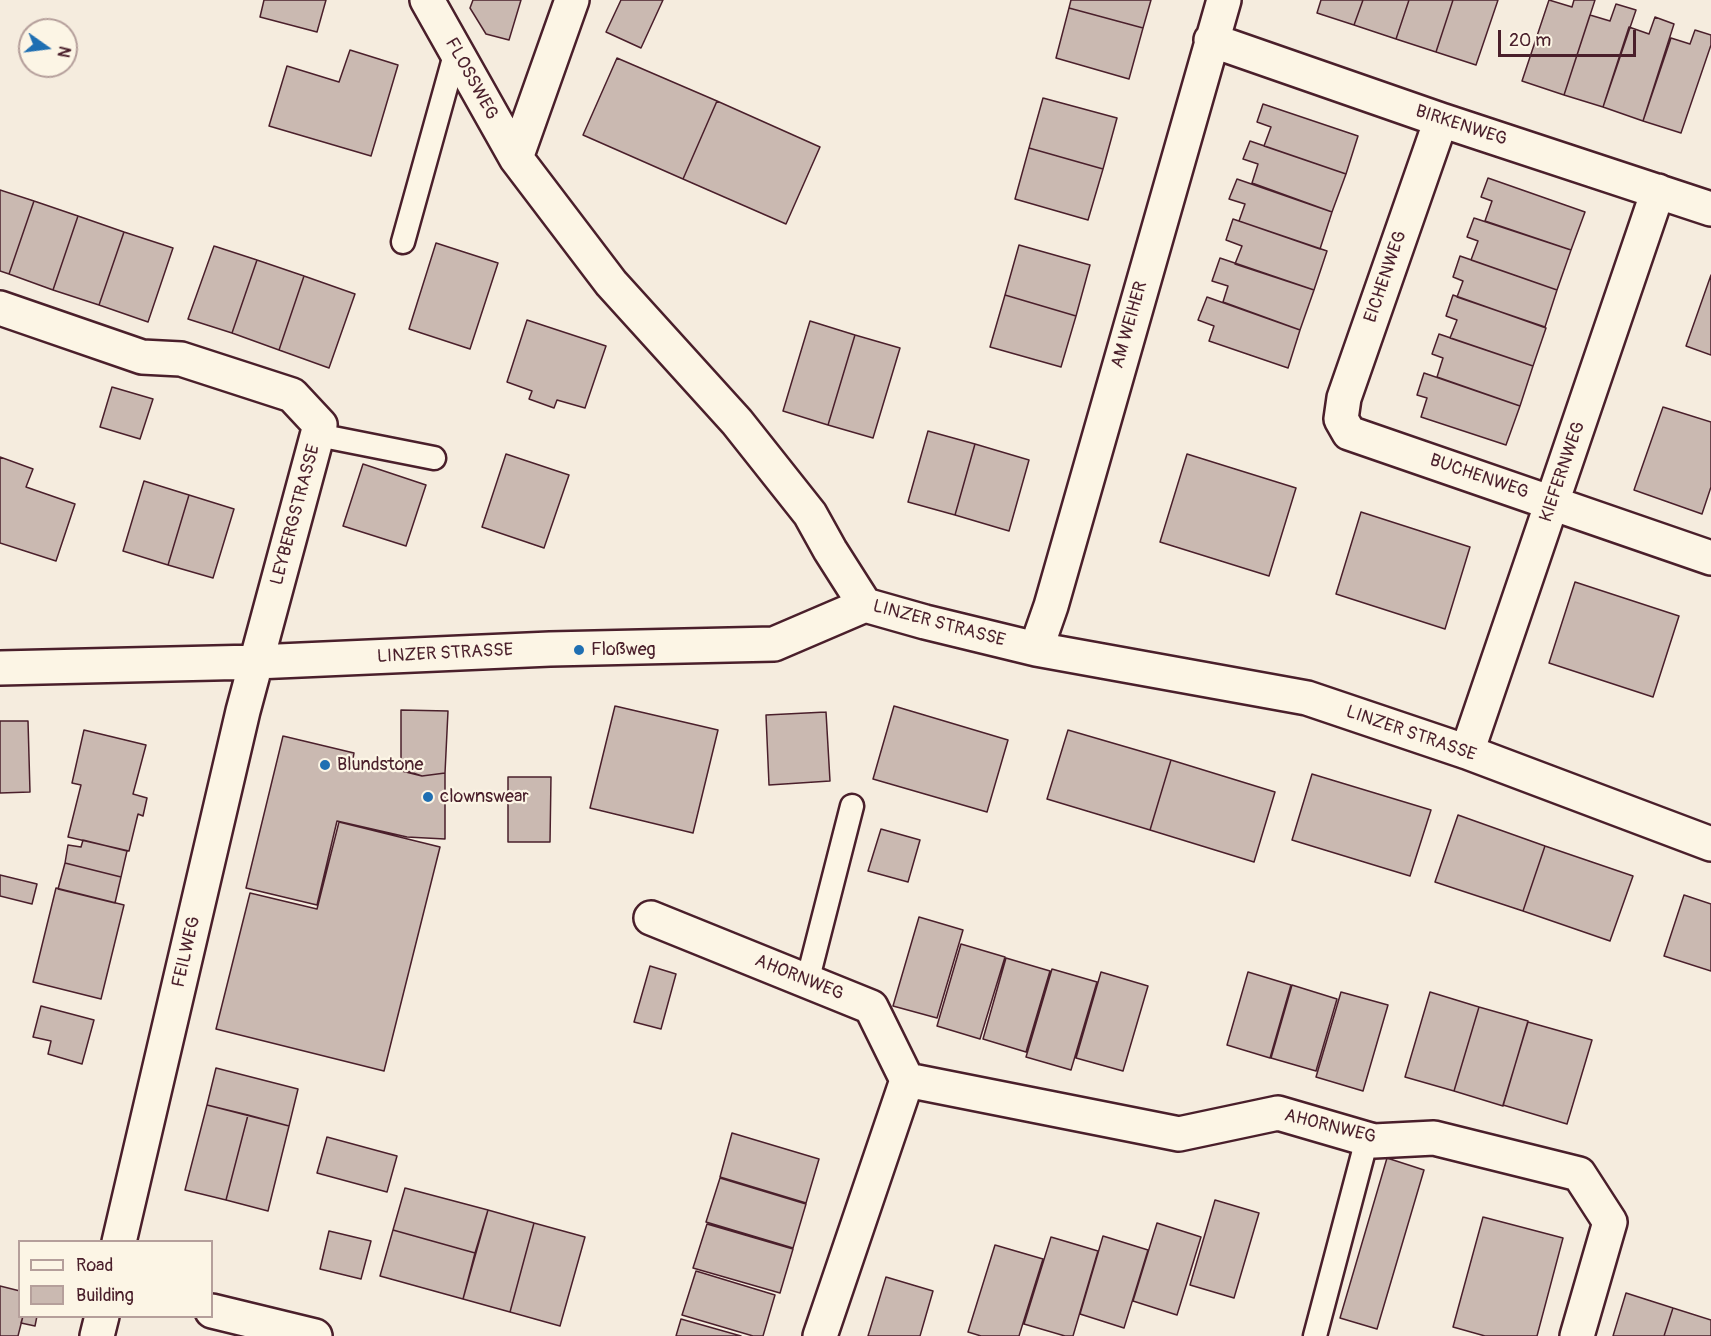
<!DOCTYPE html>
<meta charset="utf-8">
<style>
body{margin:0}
#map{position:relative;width:1711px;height:1336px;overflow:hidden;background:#f5ecde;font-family:Pangolin,sans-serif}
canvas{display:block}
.legend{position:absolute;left:18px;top:1240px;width:195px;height:78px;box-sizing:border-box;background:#fcf5e5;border:2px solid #b59f9b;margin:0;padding:8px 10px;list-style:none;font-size:18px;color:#4a1f2b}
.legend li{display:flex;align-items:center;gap:12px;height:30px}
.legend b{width:30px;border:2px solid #b59f9b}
.north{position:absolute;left:18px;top:18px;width:60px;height:60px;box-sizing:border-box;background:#fcf5e5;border:2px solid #b59f9b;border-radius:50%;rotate:104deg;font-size:16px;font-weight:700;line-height:24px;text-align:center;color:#4a1f2b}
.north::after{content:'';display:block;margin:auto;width:21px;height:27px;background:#1f6fb2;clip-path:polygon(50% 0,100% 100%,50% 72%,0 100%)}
.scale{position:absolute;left:1498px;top:30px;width:138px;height:27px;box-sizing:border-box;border:3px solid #4a1f2b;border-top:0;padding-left:8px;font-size:18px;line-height:21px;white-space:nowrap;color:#4a1f2b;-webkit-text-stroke:4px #fcf5e5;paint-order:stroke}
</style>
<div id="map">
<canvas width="1711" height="1336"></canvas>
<ul class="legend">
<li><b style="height:8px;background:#fcf5e5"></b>Road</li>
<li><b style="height:16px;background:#cab9b1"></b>Building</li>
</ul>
<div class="north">N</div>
<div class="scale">20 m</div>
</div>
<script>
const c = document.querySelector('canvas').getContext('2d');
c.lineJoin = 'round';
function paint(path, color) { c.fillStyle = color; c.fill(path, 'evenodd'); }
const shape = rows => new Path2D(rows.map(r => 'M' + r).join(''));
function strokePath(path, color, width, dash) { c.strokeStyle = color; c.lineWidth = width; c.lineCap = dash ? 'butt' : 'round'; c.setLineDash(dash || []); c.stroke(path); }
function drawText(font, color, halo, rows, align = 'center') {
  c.font = font + ' Pangolin,sans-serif'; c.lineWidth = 4.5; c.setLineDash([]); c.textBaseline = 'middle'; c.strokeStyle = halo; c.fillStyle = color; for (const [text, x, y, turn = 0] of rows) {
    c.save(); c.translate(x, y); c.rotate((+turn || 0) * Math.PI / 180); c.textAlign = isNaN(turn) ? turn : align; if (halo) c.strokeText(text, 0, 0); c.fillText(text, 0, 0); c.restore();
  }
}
const building = shape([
 [264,0,326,0,317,32,260,17,264,0],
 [473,0,521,0,509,40,486,34,470,8,473,0],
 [621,0,663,0,641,48,606,32,621,0],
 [1071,0,1151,0,1143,28,1069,8,1071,0],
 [1321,0,1363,0,1354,25,1317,13,1321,0],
 [1363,0,1409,0,1396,39,1354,25,1363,0],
 [1409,0,1453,0,1436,52,1396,39,1409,0],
 [1453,0,1498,0,1476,65,1436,52,1453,0],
 [1549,0,1572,7,1574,0,1595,0,1564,95,1522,81,1549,0],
 [1616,4,1636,10,1603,107,1564,95,1590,15,1610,21,1616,4],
 [1069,8,1143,28,1129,79,1056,58,1069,8],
 [1655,17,1674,24,1643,121,1603,107,1629,27,1649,34,1655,17],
 [1695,30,1711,35,1711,45,1681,133,1643,121,1671,38,1690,44,1695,30],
 [350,50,398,65,371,156,269,126,287,66,339,82,350,50],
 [617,58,717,101,683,179,583,135,617,58],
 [1043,98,1117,118,1103,169,1029,148,1043,98],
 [717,101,820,147,786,224,683,179,717,101],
 [1263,104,1358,136,1346,174,1264,146,1271,127,1257,122,1263,104],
 [1250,141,1346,174,1332,212,1252,183,1258,164,1243,159,1250,141],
 [1029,148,1103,169,1088,220,1015,199,1029,148],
 [1488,178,1585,212,1571,250,1485,221,1492,201,1481,197,1488,178],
 [1237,179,1332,212,1320,249,1239,221,1245,204,1229,199,1237,179],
 [0,190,34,201,9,274,0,271,0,190],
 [34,201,78,216,53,290,9,274,34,201],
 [78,216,124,232,99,305,53,290,78,216],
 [1474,218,1571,250,1557,290,1471,260,1478,241,1467,237,1474,218],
 [1233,219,1327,251,1314,290,1235,264,1242,246,1226,240,1233,219],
 [124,232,173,248,148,322,99,305,124,232],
 [436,243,498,263,470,349,409,329,436,243],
 [1019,245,1090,265,1076,316,1005,295,1019,245],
 [214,246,257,260,232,333,188,319,214,246],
 [1460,256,1557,290,1545,327,1457,297,1463,281,1453,277,1460,256],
 [1220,258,1314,290,1300,330,1223,302,1228,286,1212,281,1220,258],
 [257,260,304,276,279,350,232,333,257,260],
 [1711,275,1711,355,1686,346,1711,275],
 [304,276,355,294,329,368,279,350,304,276],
 [1005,295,1076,316,1061,367,990,347,1005,295],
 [1453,295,1546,328,1533,366,1450,338,1457,320,1446,316,1453,295],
 [1207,297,1300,330,1288,368,1209,341,1214,326,1198,320,1207,297],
 [527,320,606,346,585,408,557,400,554,408,529,399,532,391,507,382,527,320],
 [810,321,855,335,828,425,783,411,810,321],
 [1439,334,1533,366,1520,406,1437,377,1443,358,1432,354,1439,334],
 [855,335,900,348,873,438,828,425,855,335],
 [1424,373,1520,406,1506,445,1421,417,1427,398,1417,395,1424,373],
 [112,387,153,399,140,439,100,427,112,387],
 [1663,407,1711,422,1711,487,1702,514,1634,490,1663,407],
 [928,431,975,444,955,515,908,502,928,431],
 [975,444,1029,460,1009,531,955,515,975,444],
 [506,454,569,475,544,548,482,527,506,454],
 [1187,454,1296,488,1269,576,1160,542,1187,454],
 [0,457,33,469,26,487,75,504,56,561,0,543,0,457],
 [363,464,426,485,406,546,343,526,363,464],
 [144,481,189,495,168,565,123,551,144,481],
 [189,495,234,509,213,578,168,565,189,495],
 [1361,512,1470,547,1445,629,1336,594,1361,512],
 [1575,582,1679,616,1653,697,1549,663,1575,582],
 [615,706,718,730,693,833,590,808,615,706],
 [894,706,1008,740,987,812,873,779,894,706],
 [401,710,448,711,445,773,422,776,401,769,401,710],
 [826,712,830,781,769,785,766,715,826,712],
 [0,721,28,721,30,792,0,793,0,721],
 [84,730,146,745,133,794,147,798,143,816,138,814,129,851,68,837,81,785,72,783,84,730],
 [1068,730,1171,760,1150,830,1047,799,1068,730],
 [283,736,354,753,353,759,422,776,445,773,445,839,407,837,337,821,317,905,246,888,283,736],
 [1171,760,1275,792,1254,862,1150,830,1171,760],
 [1312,774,1431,810,1410,876,1292,840,1312,774],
 [508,777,551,777,550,842,508,842,508,777],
 [1458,815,1545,846,1523,911,1435,882,1458,815],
 [339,822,440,847,384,1071,216,1029,250,893,317,909,339,822],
 [881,829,920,840,908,882,868,871,881,829],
 [83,840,127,851,121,877,65,863,68,845,81,847,83,840],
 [1545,846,1633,876,1610,941,1523,911,1545,846],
 [65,863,121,877,115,903,58,889,65,863],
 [0,875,37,884,32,904,0,896,0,875],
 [56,888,124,905,101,999,33,982,56,888],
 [1684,895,1711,904,1711,971,1664,956,1684,895],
 [919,917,963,930,937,1018,893,1006,919,917],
 [961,944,1005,957,980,1039,937,1026,961,944],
 [1006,958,1050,971,1026,1052,983,1039,1006,958],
 [650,966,676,974,661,1029,634,1022,650,966],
 [1052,969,1097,982,1071,1070,1026,1057,1052,969],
 [1101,972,1148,986,1123,1071,1076,1058,1101,972],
 [1248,972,1291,985,1270,1058,1227,1045,1248,972],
 [1292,985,1337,999,1316,1071,1271,1058,1292,985],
 [1341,992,1388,1005,1363,1091,1316,1077,1341,992],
 [1430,992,1479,1007,1454,1091,1405,1077,1430,992],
 [41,1006,94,1020,82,1064,48,1054,51,1041,33,1037,41,1006],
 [1479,1007,1528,1021,1503,1106,1454,1091,1479,1007],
 [1528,1022,1592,1040,1567,1124,1503,1105,1528,1022],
 [216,1068,298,1089,289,1126,207,1105,216,1068],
 [207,1105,248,1115,226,1200,185,1190,207,1105],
 [248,1115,289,1126,268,1211,226,1200,248,1115],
 [732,1133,819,1159,806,1203,720,1177,732,1133],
 [327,1137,397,1156,387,1192,317,1173,327,1137],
 [1387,1158,1424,1170,1377,1329,1340,1318,1387,1158],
 [720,1178,806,1204,793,1248,706,1222,720,1178],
 [405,1188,488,1210,475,1253,393,1230,405,1188],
 [1215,1200,1259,1213,1234,1298,1190,1285,1215,1200],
 [488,1210,534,1223,510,1312,463,1299,488,1210],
 [1483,1217,1563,1238,1537,1336,1485,1336,1453,1327,1483,1217],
 [534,1223,585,1237,560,1326,510,1312,534,1223],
 [1157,1223,1201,1237,1177,1315,1133,1301,1157,1223],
 [707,1224,793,1249,780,1293,693,1268,707,1224],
 [393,1230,475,1253,463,1299,380,1276,393,1230],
 [329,1231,371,1241,361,1279,320,1269,329,1231],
 [1103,1236,1148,1250,1124,1328,1080,1314,1103,1236],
 [1051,1237,1098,1251,1073,1336,1065,1336,1024,1324,1051,1237],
 [995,1245,1043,1259,1019,1336,981,1336,968,1332,995,1245],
 [696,1271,775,1295,763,1336,753,1336,682,1315,696,1271],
 [886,1277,933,1291,920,1336,868,1336,886,1277],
 [0,1286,20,1291,20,1316,23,1316,18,1336,0,1336,0,1286],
 [1626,1293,1673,1308,1664,1336,1613,1336,1626,1293],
 [1673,1308,1711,1320,1711,1336,1664,1336,1673,1308],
 [23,1316,37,1316,35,1326,21,1323,23,1316],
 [681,1319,741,1336,676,1336,681,1319]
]);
paint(building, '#cab9b1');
strokePath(building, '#4a1f2b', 1.5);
const lane = shape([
 [403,242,456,51],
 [318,435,434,458],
 [807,982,852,806],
 [1315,1336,1367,1139]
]);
const street = shape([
 [427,0,516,158,611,283,737,422,810,514,830,550,865,605],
 [1211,40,1441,120,1711,209],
 [1441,120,1344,398,1341,419,1349,433,1711,558],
 [516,158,572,0],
 [0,308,142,357,181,359,292,395,320,425,243,711,119,1242],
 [1036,649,1051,606,1224,0],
 [0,668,256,662,550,649,774,644,865,605,925,622,1036,649,1307,698,1467,752,1711,844],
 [1467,752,1658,191],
 [651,918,871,1007,907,1080],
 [212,1311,315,1336],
 [97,1336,102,1316],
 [820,1336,907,1080,1179,1134,1278,1113,1374,1141,1434,1138,1579,1174,1610,1222,1577,1336]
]);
strokePath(lane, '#4a1f2b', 27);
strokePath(street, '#4a1f2b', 38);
strokePath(lane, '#fcf5e5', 22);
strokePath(street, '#fcf5e5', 33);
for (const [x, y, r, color] of [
 [579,650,6,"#1f6fb2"],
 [325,765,6,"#1f6fb2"],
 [428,797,6,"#1f6fb2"]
]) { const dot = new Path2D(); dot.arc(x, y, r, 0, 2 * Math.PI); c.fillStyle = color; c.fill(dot); strokePath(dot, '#fcf5e5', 2); }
drawText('18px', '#4a1f2b', '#fcf5e5', [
 ["FLOSSWEG",471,79,61],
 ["BIRKENWEG",1461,126,18],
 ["EICHENWEG",1386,277,-71],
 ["AM WEIHER",1130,325,-74],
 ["KIEFERNWEG",1563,472,-71],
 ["BUCHENWEG",1479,477,19],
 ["LEYBERGSTRASSE",296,515,-75],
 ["LINZER STRASSE",939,624,15],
 ["LINZER STRASSE",445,654,-3],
 ["LINZER STRASSE",1411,734,19],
 ["FEILWEG",187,952,-77],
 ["AHORNWEG",799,978,22],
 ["AHORNWEG",1330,1127,14]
]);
drawText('18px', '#4a1f2b', '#fcf5e5', [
 ["Floßweg",591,650],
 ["Blundstone",337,765],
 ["clownswear",440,797]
], 'left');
</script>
